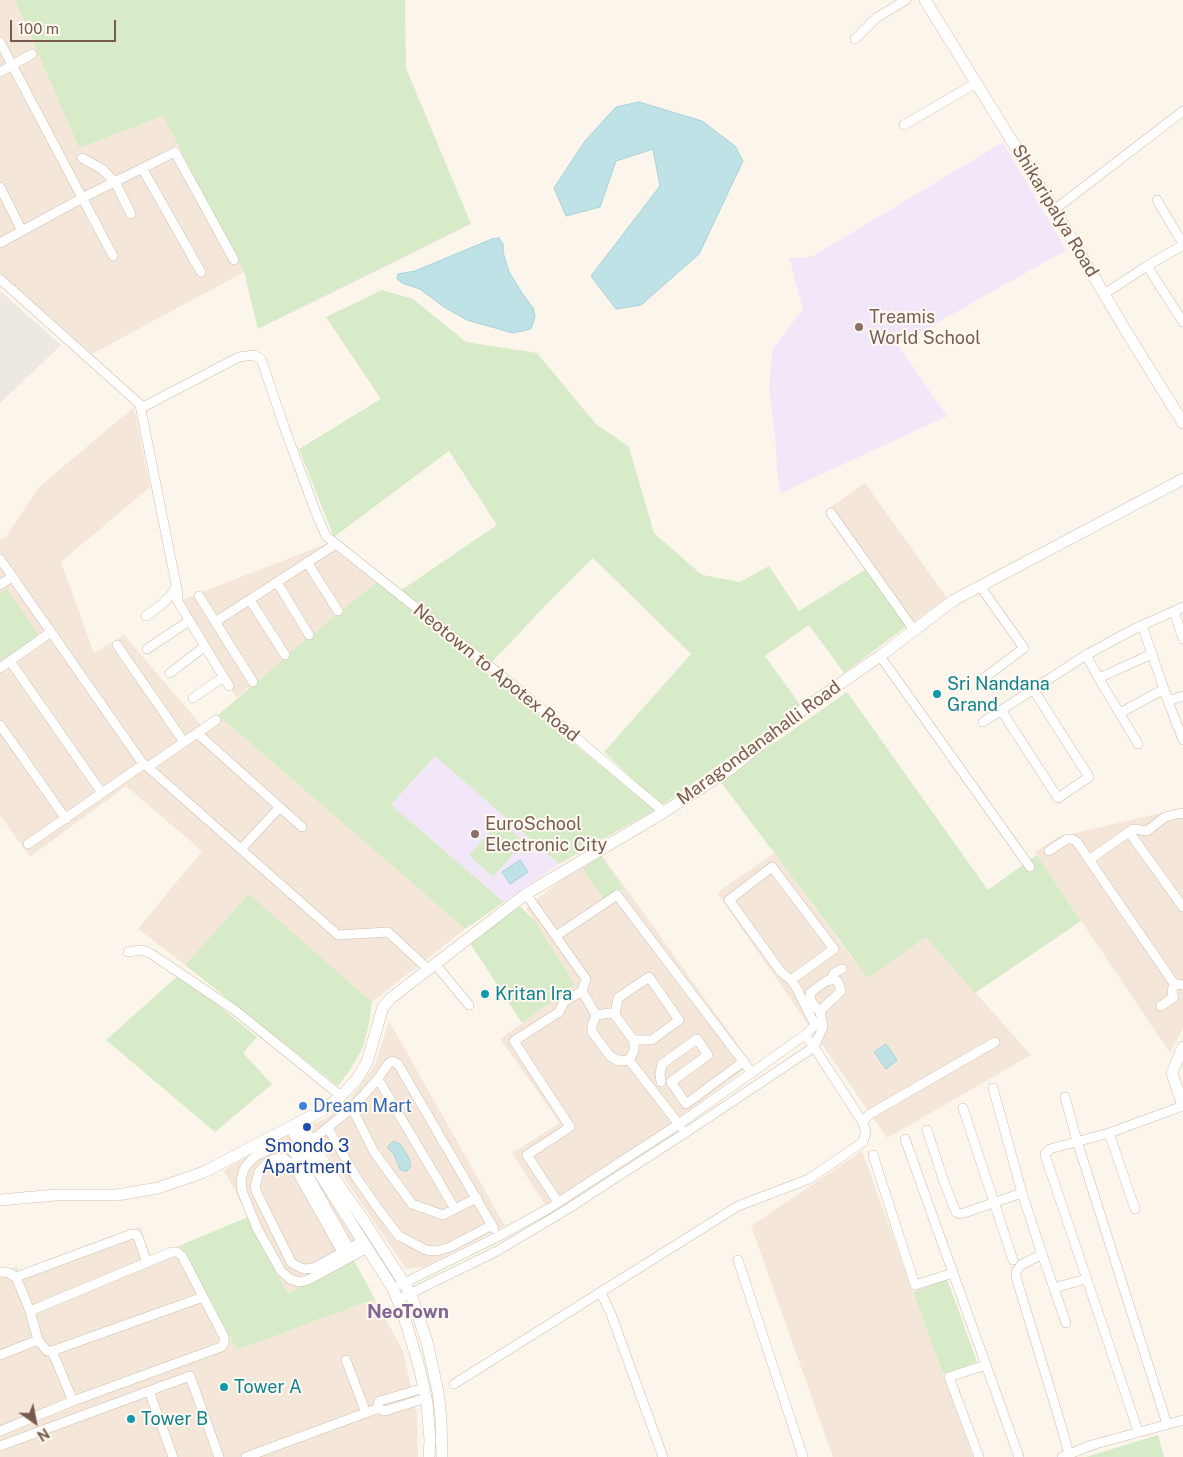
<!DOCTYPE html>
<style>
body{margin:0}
#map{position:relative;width:1183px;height:1457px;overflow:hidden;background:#fcf5eb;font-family:"Public Sans",sans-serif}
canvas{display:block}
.north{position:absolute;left:10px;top:1397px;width:50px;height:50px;-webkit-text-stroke:4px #fff9f1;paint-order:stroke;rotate:147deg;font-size:14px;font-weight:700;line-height:20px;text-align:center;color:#785b4d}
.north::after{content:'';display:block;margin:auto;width:18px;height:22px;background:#785b4d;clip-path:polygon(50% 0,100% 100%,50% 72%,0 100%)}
.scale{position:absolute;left:10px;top:20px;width:106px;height:22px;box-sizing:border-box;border:2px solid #785b4d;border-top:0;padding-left:6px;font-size:15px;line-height:18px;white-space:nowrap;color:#785b4d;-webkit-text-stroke:4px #fff9f1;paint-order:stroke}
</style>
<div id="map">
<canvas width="1183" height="1457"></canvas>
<div class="north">N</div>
<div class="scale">100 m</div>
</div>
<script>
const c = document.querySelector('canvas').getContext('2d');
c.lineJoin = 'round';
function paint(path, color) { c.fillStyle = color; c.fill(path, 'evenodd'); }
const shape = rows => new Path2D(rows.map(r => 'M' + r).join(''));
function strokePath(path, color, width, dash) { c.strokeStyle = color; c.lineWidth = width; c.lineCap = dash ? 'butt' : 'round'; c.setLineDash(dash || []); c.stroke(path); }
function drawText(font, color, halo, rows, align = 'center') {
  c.font = font + ' "Public Sans",sans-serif'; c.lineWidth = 4; c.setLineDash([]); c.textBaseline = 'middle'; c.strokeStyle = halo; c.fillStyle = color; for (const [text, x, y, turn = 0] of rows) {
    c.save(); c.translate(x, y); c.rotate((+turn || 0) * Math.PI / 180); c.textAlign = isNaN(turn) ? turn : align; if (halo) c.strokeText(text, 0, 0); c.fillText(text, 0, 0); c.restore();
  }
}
paint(shape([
 [0,0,15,0,79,148,163,116,244,272,92,354,0,273],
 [134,407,150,487,61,562,94,653,124,635,202,726,218,715,465,929,372,1002,249,895,185,965,138,929,202,851,126,786,30,857,0,815,0,540,5,538,39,487],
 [865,483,947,598,907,626,825,511],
 [326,544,377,582,236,698,179,601],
 [1183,808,1183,1028,1170,1053,1035,852,1058,837],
 [774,853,849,954,868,977,926,937,1031,1055,887,1138,717,893],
 [601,854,752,1064,671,1124,545,1205,512,1153,560,1123,500,1039,575,985,526,908,565,877],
 [389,1021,505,1226,424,1267,406,1269,309,1126,325,1119,350,1099,375,1065],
 [287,1133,362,1251,288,1294,224,1170],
 [862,1151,913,1292,973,1457,833,1457,751,1226],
 [140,1227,151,1257,181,1245,237,1350,375,1299,403,1351,417,1413,418,1457,0,1457,0,1272,17,1266,19,1275]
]), '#f4e7d9');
paint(shape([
 [0,291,61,345,0,403]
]), '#eee8e3');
paint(shape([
 [1003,142,1066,250,898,345,947,416,781,493,778,481,775,436,769,388,773,349,803,309,789,258,811,257],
 [435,756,559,864,504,902,391,805]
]), '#f2e7f9');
paint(shape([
 [15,0,405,0,406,68,471,224,258,329,244,272,163,116,79,148],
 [382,290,413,299,466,342,537,353,596,424,629,447,654,533,702,575,740,582,769,566,799,611,866,569,907,626,844,673,809,625,765,656,801,706,661,806,604,752,691,654,593,558,543,608,491,663,400,591,497,525,449,451,334,537,299,449,381,399,326,317],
 [377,582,655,810,559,864,435,756,391,805,504,902,465,929,218,715,304,641],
 [7,589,40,637,0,664,0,594],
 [847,692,988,890,1037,855,1081,921,975,993,926,937,868,978,720,781],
 [500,821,524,842,493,877,469,855],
 [601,856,623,888,605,901,583,869],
 [249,894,372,1002,369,1024,363,1047,352,1067,338,1086,185,965],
 [520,906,535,921,575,985,522,1023,470,943],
 [180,974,257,1037,243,1053,272,1084,215,1132,106,1040],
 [248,1217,288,1294,352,1257,375,1299,237,1350,181,1245],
 [947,1279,977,1362,943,1374,913,1292],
 [1158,1435,1164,1457,1086,1457]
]), '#d7ebc8');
const water = shape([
 [639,102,702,121,735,146,743,161,699,254,641,305,616,309,591,276,660,186,653,149,616,161,600,207,566,216,554,188,585,141,616,107,639,102],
 [499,238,503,244,503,252,509,272,524,296,533,308,535,317,531,329,513,333,467,320,444,307,420,289,402,283,397,279,398,274,415,271,492,239,499,238],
 [520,860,528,872,510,884,502,872,520,860],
 [886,1044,897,1060,886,1069,874,1052,886,1044],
 [394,1141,400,1144,409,1158,411,1166,407,1171,403,1171,400,1169,394,1154,387,1147,394,1141]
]);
paint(water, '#bfe2e6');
strokePath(water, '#a5d2d8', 1);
const street = shape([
 [855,39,876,18,906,0],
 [0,42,113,256],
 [0,72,32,54],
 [904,125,976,83],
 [82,158,102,169,115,182,131,214],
 [142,168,201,272],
 [0,187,22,231],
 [1157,200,1183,244],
 [1054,210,1183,111],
 [0,243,88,195,175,152,234,260],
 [1147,266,1183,322],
 [0,279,143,407,239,357,254,355,261,359,286,432,316,513,326,536,512,684,664,812],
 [1104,294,1147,266,1183,245],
 [140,405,178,594,177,600,229,686],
 [831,513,914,630],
 [0,559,141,761,338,935,388,932,428,969],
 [307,562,338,611],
 [277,582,309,635],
 [0,585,12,577],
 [980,586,1024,648,980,681],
 [199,596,253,682],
 [250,600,285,655],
 [1174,611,1183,639],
 [146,616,161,605,171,595,176,586],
 [215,622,336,544],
 [1142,625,1168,701,1183,740],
 [117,645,184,742],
 [147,649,189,621],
 [1086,655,1102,684,1138,744],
 [880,656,1030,867],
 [10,661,102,793],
 [0,668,51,632],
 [170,673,204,647],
 [1099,678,1152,654],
 [193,698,223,677],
 [1168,701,1183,696],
 [1001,710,1058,798,1089,777,1033,689],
 [1120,713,1164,689],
 [983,722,1086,655,1136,628,1183,607],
 [0,725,66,819],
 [197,733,302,827],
 [148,767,216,720],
 [1129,832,1183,907],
 [28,844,144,764],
 [241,849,280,807],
 [1049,851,1067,839,1072,839,1077,842,1175,985],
 [1089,860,1133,829,1147,831,1165,817,1181,813,1183,814],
 [526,894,586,979,582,991,596,1015,592,1026,592,1032,610,1056,619,1061,629,1060,634,1051,634,1040,631,1037,615,1015,610,1013,596,1015],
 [556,936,617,895,752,1073],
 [128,952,142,950,150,953,236,1011,341,1096],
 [435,964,469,1005],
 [791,980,834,949,772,867,729,900,781,972,791,980,797,989,814,1023,814,1026,805,1035],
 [831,980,836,980,839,984,841,991,820,1011,818,1010,811,1001,810,993,826,981,831,980],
 [831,980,834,973,842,969],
 [1174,997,1172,992,1173,987,1177,984,1183,985],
 [1161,1006,1174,997],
 [615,1015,618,998,649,977,679,1020,652,1040,634,1040],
 [629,1060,681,1127],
 [377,1080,388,1064,392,1061,398,1064,494,1229],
 [661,1082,660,1074,662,1064,697,1039,708,1055,671,1082,686,1104,744,1061],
 [993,1088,1022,1193,1042,1254,1066,1323],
 [1065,1097,1077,1141,1167,1424],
 [352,1108,374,1152,412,1204,443,1215,477,1198],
 [963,1108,1013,1260],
 [862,1121,870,1114,995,1042],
 [328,1128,356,1177,379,1210,399,1236,426,1250,437,1251,450,1247,492,1225],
 [927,1130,944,1182,956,1212,960,1214,964,1213,1022,1193],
 [1109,1133,1135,1209],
 [905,1139,1019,1457],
 [311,1141,352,1108,377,1080,381,1084,455,1209],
 [873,1155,915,1285,953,1273],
 [558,1202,527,1155,570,1127,514,1041,559,1012,564,1002,582,991],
 [349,1248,301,1162,293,1152,287,1148,280,1147,273,1148,259,1154,251,1160,244,1169,241,1180,242,1191,257,1228,281,1271,290,1279,299,1282,308,1280,367,1248],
 [342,1252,293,1165,284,1158,274,1159,268,1162,259,1172,255,1187,257,1193,291,1262,295,1265,304,1269,314,1268,363,1241],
 [1042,1254,1021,1265,1016,1272,1016,1277,1058,1415,1069,1454],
 [738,1260,803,1457],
 [0,1272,9,1273,16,1277,30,1311,38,1340,47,1351,52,1351,203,1297],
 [16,1277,132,1234,136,1234,138,1237,147,1263],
 [1054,1288,1086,1279],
 [601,1293,611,1314,663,1457],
 [397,1300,497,1251,566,1210,685,1133,814,1047,805,1035,679,1124,548,1209,499,1236,400,1285],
 [52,1351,73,1401],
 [0,1355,38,1340],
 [346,1360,366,1413],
 [454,1384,738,1206,809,1179,863,1142,866,1131,862,1121,814,1047,823,1027,820,1011],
 [424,1388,380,1401,378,1404,379,1408,383,1411,388,1410,426,1398],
 [149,1391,190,1376,219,1457],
 [0,1431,73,1401,221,1347,224,1343,224,1337,182,1256,177,1252,172,1252,30,1311],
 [1138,1431,1045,1155,1046,1153,1050,1149,1109,1133,1183,1106],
 [0,1446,149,1391,173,1457],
 [246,1457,379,1408],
 [979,1457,949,1377,986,1365],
 [1062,1457,1092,1445,1183,1420]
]);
const secondary = shape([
 [925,0,1049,201,1126,331,1183,423],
 [1183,1047,1172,1073,1183,1106],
 [300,1122,330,1172,364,1221,411,1294,427,1342,438,1392,441,1419,442,1457],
 [290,1127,392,1287,402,1310,418,1363,424,1388,427,1403,430,1440,429,1457],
 [0,1200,56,1195,117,1195,158,1188,204,1172,323,1110,341,1096,357,1079,367,1062,383,1007,391,998,526,894,664,812,732,768,805,708,880,656,954,600,1183,479]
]);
strokePath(street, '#cfbdaf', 10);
strokePath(secondary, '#d5bfaf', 12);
strokePath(street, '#fff', 9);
strokePath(secondary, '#fff', 11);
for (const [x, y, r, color] of [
 [859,327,5,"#8d6e63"],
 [937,694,5,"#0f9aa8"],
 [475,834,5,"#8d6e63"],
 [485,994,5,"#0f9aa8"],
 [303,1106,5,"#3f7fe0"],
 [307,1127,5,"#1a4fb4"],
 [224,1387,5,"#0f9aa8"],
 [131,1419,5,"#0f9aa8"]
]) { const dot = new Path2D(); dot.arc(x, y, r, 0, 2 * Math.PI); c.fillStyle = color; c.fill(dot); strokePath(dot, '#fff9f1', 2); }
drawText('18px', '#785b4d', '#fff9f1', [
 ["Shikaripalya Road",1055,211,59],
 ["Neotown to Apotex Road",496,673,39],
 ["Maragondanahalli Road",759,743,-36]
]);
drawText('18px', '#785e54', '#fff9f1', [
 ["Treamis",869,317],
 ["World School",869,338],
 ["EuroSchool",485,824],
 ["Electronic City",485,845]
], 'left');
drawText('18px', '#0d838f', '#fff9f1', [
 ["Sri Nandana",947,684],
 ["Grand",947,705],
 ["Kritan Ira",495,994],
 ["Tower A",234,1387],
 ["Tower B",141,1419]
], 'left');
drawText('18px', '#366cbe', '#fff9f1', [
 ["Dream Mart",313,1106]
], 'left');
drawText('18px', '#164399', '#fff9f1', [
 ["Smondo 3",307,1146],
 ["Apartment",307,1167]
]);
drawText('bold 19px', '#826693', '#fff9f1', [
 ["NeoTown",408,1312]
]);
</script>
